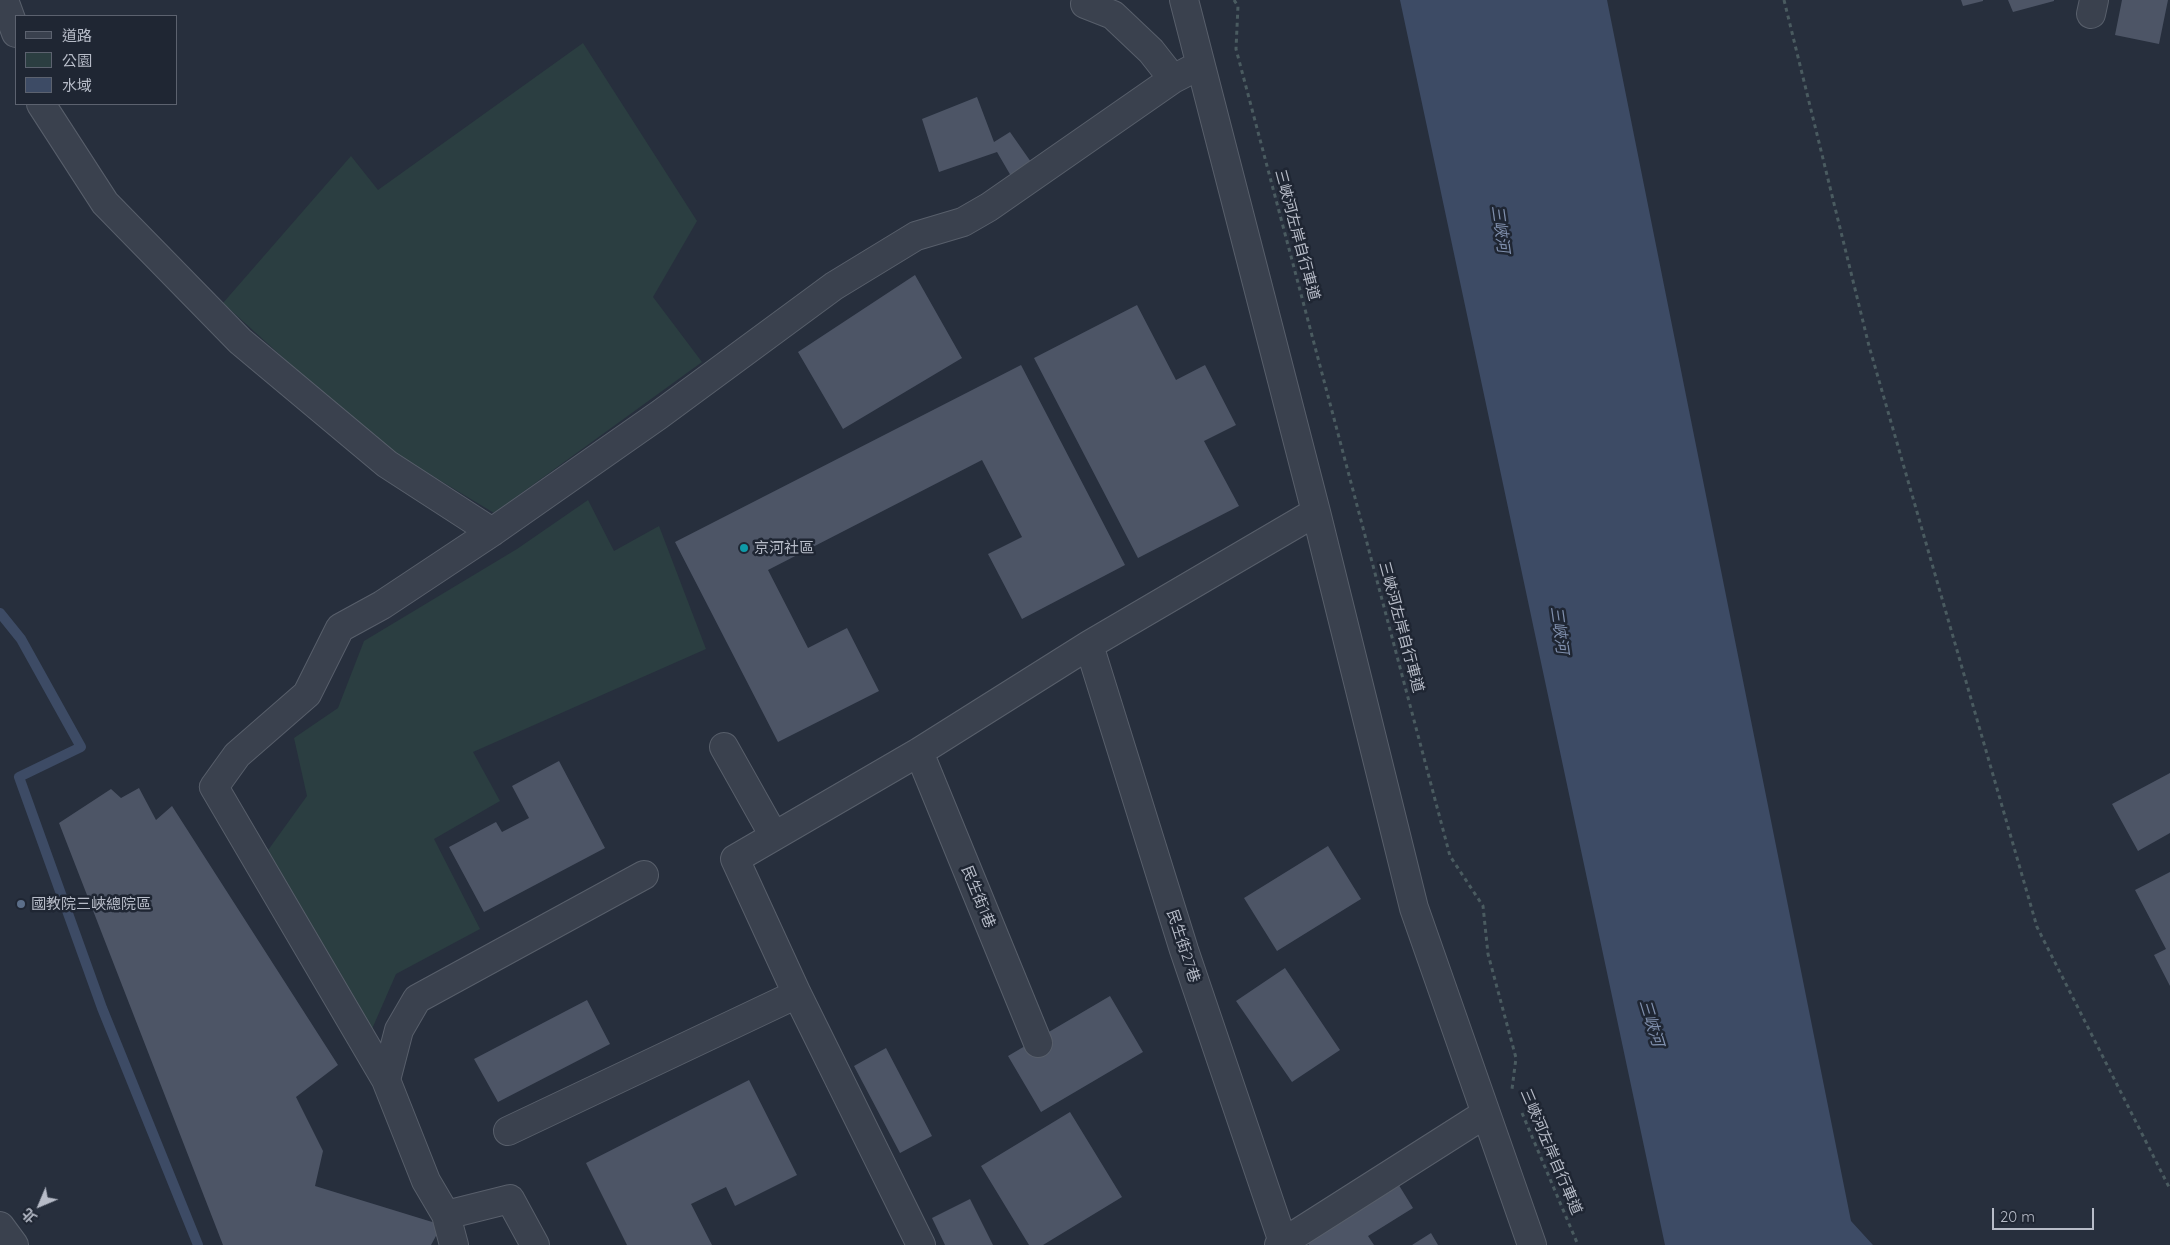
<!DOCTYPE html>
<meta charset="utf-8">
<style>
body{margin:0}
#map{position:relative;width:2170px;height:1245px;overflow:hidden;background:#272f3d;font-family:Quicksand,"Noto Sans TC",sans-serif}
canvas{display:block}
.legend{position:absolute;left:15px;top:15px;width:162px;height:90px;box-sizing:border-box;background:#1f2633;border:1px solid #5c626f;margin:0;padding:6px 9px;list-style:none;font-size:15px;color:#b7bcc8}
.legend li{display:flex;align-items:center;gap:10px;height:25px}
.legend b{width:25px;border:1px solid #5c626f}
.north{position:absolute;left:15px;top:1180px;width:50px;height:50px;-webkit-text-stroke:4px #1f2633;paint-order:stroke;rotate:225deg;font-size:14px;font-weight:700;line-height:20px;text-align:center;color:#b7bcc8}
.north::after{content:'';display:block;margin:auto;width:18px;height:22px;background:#b7bcc8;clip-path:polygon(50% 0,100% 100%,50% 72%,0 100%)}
.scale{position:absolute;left:1992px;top:1208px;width:102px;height:22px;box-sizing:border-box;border:2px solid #b7bcc8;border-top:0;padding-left:6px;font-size:15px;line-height:18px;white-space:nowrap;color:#b7bcc8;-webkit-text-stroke:4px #1f2633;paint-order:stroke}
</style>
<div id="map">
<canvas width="2170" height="1245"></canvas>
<ul class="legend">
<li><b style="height:6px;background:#3a414e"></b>道路</li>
<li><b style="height:14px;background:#2b3e41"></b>公園</li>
<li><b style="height:14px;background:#3d4b65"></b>水域</li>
</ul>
<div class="north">北</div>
<div class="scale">20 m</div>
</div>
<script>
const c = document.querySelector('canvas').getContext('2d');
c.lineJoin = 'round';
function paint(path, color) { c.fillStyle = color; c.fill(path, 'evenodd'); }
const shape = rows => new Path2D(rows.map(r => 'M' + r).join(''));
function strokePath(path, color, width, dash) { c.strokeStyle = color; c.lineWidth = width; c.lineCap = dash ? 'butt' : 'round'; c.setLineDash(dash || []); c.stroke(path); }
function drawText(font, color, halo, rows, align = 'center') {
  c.font = font + ' Quicksand,"Noto Sans TC",sans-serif'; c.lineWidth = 5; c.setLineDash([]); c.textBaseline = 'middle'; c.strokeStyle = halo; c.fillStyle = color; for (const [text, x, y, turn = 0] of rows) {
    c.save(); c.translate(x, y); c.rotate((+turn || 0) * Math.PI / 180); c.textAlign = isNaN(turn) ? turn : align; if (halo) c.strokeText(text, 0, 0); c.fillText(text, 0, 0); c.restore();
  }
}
paint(shape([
 [583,43,697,221,653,297,702,362,494,513,396,454,301,374,223,303,351,156,378,190],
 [588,500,614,551,659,526,706,649,473,752,500,801,434,839,480,929,396,974,372,1029,266,853,307,796,294,738,338,708,364,641,517,549]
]), '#2b3e41');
paint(shape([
 [1400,0,1607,0,1851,1221,1873,1245,1665,1245]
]), '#3d4b65');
strokePath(shape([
 [0,613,21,639,81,747,19,777,102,1008,198,1245]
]), '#3d4b65', 10);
paint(shape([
 [1961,0,1983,0,1983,1,1963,6],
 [2008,0,2054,0,2054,1,2013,12],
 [2122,0,2168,0,2159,44,2115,35],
 [977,97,994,142,1010,132,1031,162,1011,176,997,152,939,172,922,119],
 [915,275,962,358,843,429,798,352],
 [1137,305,1176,380,1205,365,1236,425,1204,441,1239,506,1138,558,1034,358],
 [1021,365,1125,565,1022,619,988,554,1022,537,982,460,768,570,808,648,847,628,879,691,778,742,675,542],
 [559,761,605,848,484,912,449,847,496,822,502,832,529,818,512,786],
 [2170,773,2170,833,2138,851,2112,804],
 [139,788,156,820,172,806,338,1065,296,1097,323,1151,315,1186,442,1225,431,1245,223,1245,59,823,111,789,121,798],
 [1328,846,1361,899,1277,951,1244,898],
 [2170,872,2170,986,2154,955,2166,949,2135,890],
 [1285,968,1340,1050,1292,1082,1236,1001],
 [1110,996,1143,1052,1041,1112,1008,1056],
 [587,1000,610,1044,498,1102,474,1059],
 [886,1048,932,1136,900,1153,854,1066],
 [749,1080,797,1175,735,1206,726,1187,691,1204,712,1245,627,1245,586,1163],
 [1070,1112,1122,1197,1043,1245,1029,1245,981,1166],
 [1387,1166,1413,1208,1368,1236,1374,1245,1309,1245,1295,1223],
 [970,1199,993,1245,945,1245,932,1218],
 [1431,1233,1438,1245,1412,1245]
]), '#4d5566');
const minor = shape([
 [4,0,16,33],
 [1184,0,1316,512,1414,908,1532,1245],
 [1085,4,1113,15,1151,51,1173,79],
 [2091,14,2094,0],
 [41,104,105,203,240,341,387,464,492,532],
 [1089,645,1184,950,1284,1245],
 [724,747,774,836],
 [919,752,1038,1043],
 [386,1080,399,1030,417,999,644,875],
 [508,1131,797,994],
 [446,1215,510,1199,535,1245],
 [0,1226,14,1245],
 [454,1245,446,1215,426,1181,386,1080,214,787,237,755,307,694,340,628,382,605,492,532,659,415,834,286,916,236,963,222,989,207,1173,79,1200,65],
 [921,1245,797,994,735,859,919,752,1089,645,1316,512],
 [1279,1245,1485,1114]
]);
strokePath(minor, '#585f6b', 30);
strokePath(shape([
 [1234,0,1238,6,1236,49,1450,856,1483,906,1488,954,1516,1058,1512,1089],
 [1784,0,1869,346,2037,927,2170,1189],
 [1522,1113,1578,1245]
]), '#4a5b60', 3, [4, 4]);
strokePath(minor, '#3a414e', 28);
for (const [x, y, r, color] of [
 [744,548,5,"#0f9aa8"],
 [21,904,5,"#5c6f8a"]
]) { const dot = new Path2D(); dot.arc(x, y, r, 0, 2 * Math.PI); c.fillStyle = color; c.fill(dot); strokePath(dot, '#1f2633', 2); }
drawText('15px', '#b7bcc8', '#1f2633', [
 ["三峽河左岸自行車道",1297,235,75],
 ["三峽河左岸自行車道",1401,627,75],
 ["民生街1巷",978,897,68],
 ["民生街27巷",1183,946,72],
 ["三峽河左岸自行車道",1551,1152,67]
]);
drawText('15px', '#b7bcc8', '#1f2633', [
 ["京河社區",754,548],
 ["國教院三峽總院區",31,904]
], 'left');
drawText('italic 16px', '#8090ae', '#1f2633', [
 ["三峽河",1500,229,82],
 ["三峽河",1559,630,82],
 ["三峽河",1651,1023,73]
]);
</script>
